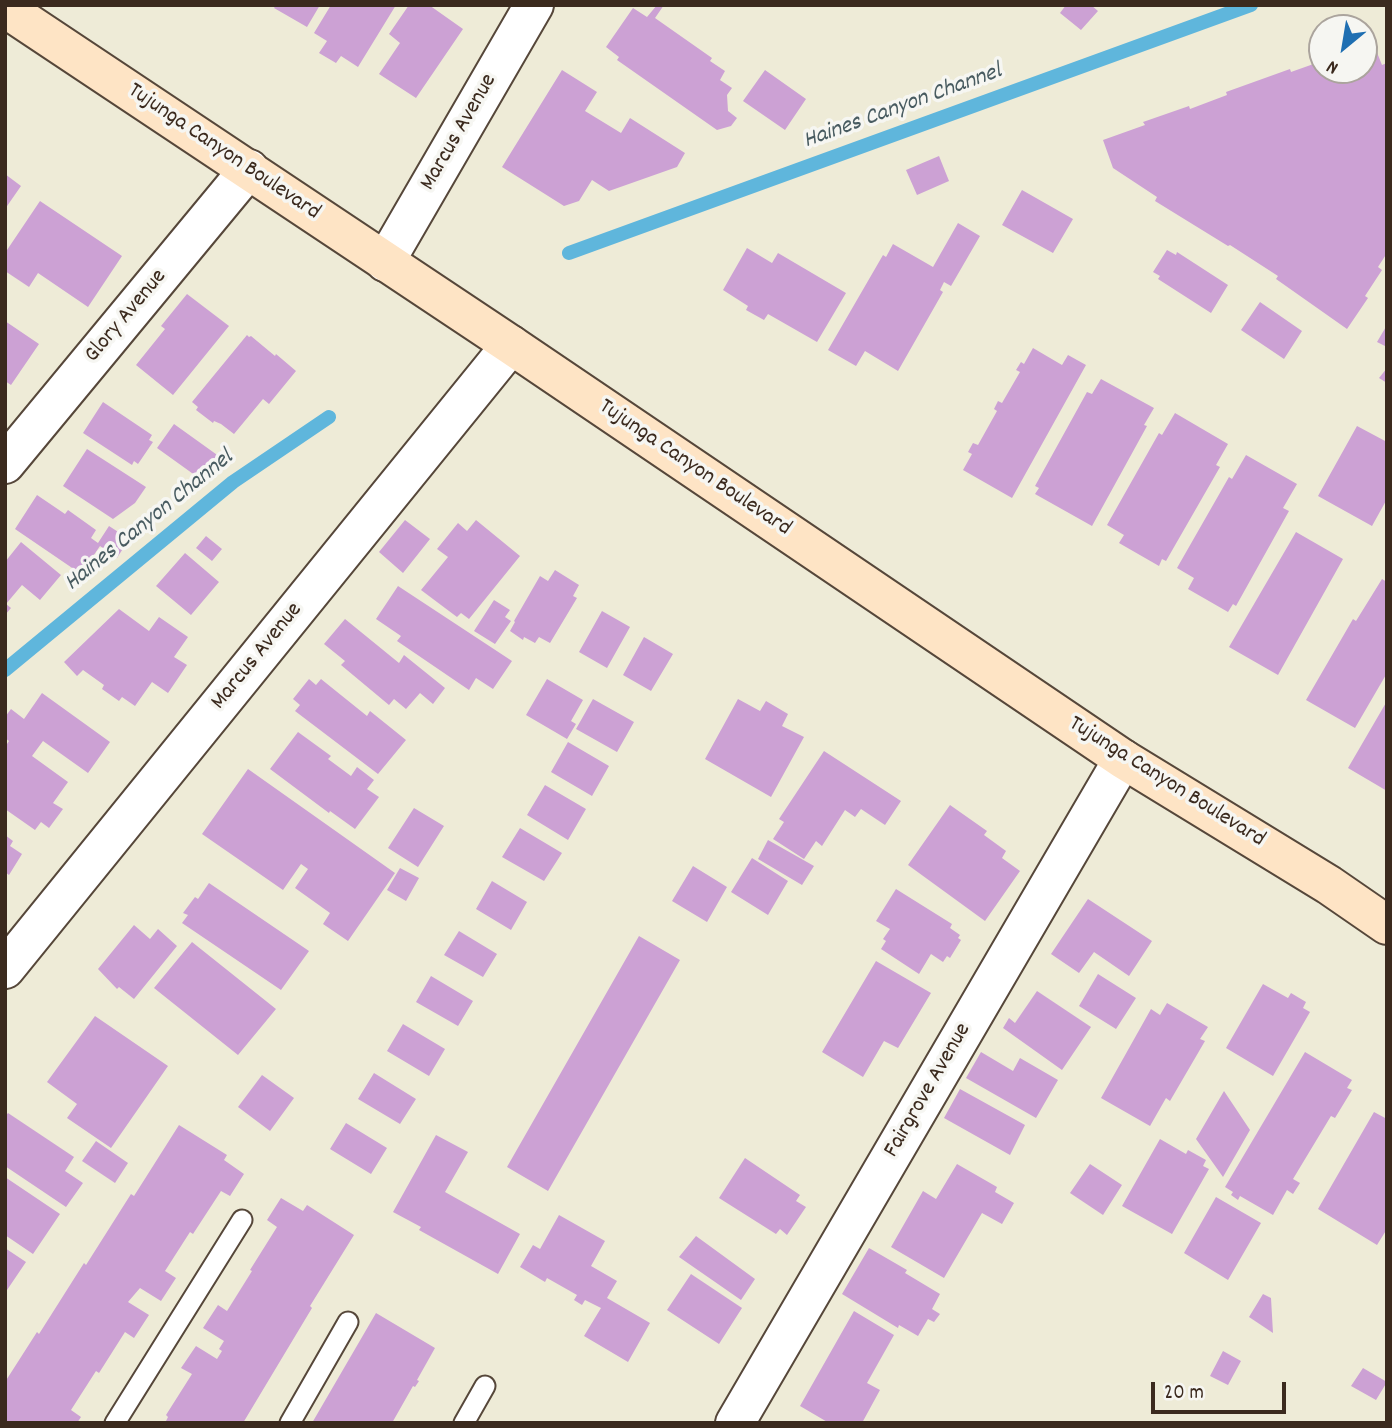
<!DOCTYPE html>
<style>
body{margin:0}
#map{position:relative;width:1392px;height:1428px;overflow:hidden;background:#eeebd7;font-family:Dekko,sans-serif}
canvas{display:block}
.frame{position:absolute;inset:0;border:7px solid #3b2a1e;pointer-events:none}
.north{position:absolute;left:1308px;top:14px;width:70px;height:70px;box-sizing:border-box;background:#f6f6f2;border:2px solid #aba49d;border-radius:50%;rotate:210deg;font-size:19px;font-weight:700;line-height:28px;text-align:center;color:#3b2a1e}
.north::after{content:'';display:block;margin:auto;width:24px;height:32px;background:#1f6fb2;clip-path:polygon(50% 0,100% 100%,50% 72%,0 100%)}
.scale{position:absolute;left:1151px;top:1382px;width:135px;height:32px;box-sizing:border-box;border:4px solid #3b2a1e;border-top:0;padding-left:9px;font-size:21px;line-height:24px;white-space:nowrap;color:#3b2a1e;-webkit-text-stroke:5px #f6f6f2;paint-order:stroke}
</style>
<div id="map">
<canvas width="1392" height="1428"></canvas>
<div class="frame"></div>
<div class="north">N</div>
<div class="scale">20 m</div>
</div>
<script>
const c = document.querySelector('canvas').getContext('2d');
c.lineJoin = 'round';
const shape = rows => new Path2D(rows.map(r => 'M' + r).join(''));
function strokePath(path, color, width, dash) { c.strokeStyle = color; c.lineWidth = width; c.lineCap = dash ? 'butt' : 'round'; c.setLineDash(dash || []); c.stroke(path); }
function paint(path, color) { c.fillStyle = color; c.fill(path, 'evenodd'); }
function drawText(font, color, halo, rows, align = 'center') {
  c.font = font + ' Dekko,sans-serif'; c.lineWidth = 7; c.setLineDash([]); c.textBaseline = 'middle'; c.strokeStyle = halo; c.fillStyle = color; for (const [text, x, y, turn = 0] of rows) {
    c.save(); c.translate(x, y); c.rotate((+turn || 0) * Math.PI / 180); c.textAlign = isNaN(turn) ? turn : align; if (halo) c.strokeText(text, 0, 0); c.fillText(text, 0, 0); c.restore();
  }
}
strokePath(shape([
 [569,253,1251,5],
 [5,670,233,482,329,417]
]), '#5fb6dc', 14);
paint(shape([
 [276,5,320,5,307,27,274,8],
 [331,5,396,5,358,67,341,56,336,63,319,53,327,41,314,33],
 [409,5,429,5,463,29,416,98,379,74,400,43,389,34],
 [657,5,664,5,655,18,712,58,710,61,725,71,720,80,732,88,727,95,728,111,737,118,731,126,717,130,617,60,619,57,606,47,633,8,647,17],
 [1066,5,1091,5,1098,11,1081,30,1060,13],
 [1368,44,1369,47,1374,45,1382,65,1387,63,1387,253,1378,267,1382,270,1365,296,1368,298,1347,329,1276,279,1278,276,1230,245,1228,246,1155,201,1157,197,1113,168,1103,140,1145,125,1143,122,1189,106,1190,109,1227,95,1226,92,1290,69,1291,72,1322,61,1322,70,1364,70,1364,45],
 [562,70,597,92,585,111,621,133,630,118,685,153,677,167,609,191,592,180,579,201,564,206,502,167],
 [765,70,806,99,785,130,743,101],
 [939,156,949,181,917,195,906,170],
 [5,174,21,186,5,209],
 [1022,190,1073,219,1053,253,1002,225],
 [40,201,122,256,88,307,38,273,29,287,5,271,5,253],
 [958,223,980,236,951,286,944,282,940,290,943,292,898,371,865,351,856,366,828,350,883,255,886,257,893,244,933,267],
 [747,248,772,263,778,253,846,293,817,342,768,314,764,320,746,310,748,306,723,290],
 [1167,250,1176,255,1177,252,1228,285,1211,313,1158,279,1160,276,1153,272],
 [187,294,229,326,173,395,136,365,165,329,161,326],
 [1260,302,1302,331,1284,359,1241,330],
 [5,321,39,344,11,385,5,381],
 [1387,325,1387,347,1377,342],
 [247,335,249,337,251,336,275,356,276,354,296,371,269,404,263,399,234,434,221,424,214,421,213,423,196,410,198,407,192,402],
 [1033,348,1062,365,1068,355,1086,365,1012,498,963,470,972,454,968,452,973,443,978,445,997,411,994,409,998,401,1002,403,1020,372,1016,370,1021,362,1024,364],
 [1387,368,1387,383,1379,378],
 [1101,379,1154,408,1144,425,1147,426,1092,526,1035,494,1039,488,1035,486,1087,392,1092,394],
 [103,402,152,435,149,440,153,442,138,464,134,461,132,465,83,433],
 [1175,413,1228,444,1216,465,1220,467,1166,561,1162,559,1159,566,1119,543,1124,535,1107,525,1159,433,1162,435],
 [174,424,220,457,203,481,157,448],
 [1357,426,1387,442,1387,499,1372,526,1318,496],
 [87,449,146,487,135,503,113,519,63,486],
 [1246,455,1297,484,1283,508,1289,511,1236,606,1233,604,1228,612,1188,589,1194,578,1177,568,1229,477,1232,479],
 [37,495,65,514,68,510,96,530,91,538,98,543,109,526,129,539,117,558,100,546,81,574,15,529],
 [405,520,430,539,403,573,379,552],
 [476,520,520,556,469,619,461,613,457,617,421,590,448,557,437,549,458,523,467,531],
 [1296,532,1343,559,1278,675,1229,647],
 [206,536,222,549,212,561,196,548],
 [21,542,61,575,40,600,22,585,6,604,11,608,5,615,5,562],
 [185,553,219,582,191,615,156,586],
 [555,570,579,585,573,596,577,598,550,643,539,637,535,643,524,637,523,640,510,631,515,622,514,621,540,576,548,581],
 [1382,579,1387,582,1387,673,1355,728,1306,700,1353,619,1356,621],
 [398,586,512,661,493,689,476,678,469,690,397,641,401,636,376,619],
 [494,600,510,610,505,617,511,621,495,644,474,631],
 [119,609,149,631,159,617,188,637,174,657,187,665,168,693,152,682,135,706,122,697,119,701,102,689,104,685,83,670,77,676,64,662],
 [602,611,630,627,607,668,579,652],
 [345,619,399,663,404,655,445,688,433,704,420,693,406,709,394,699,389,705,341,665,345,661,324,644],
 [644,637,673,654,651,691,623,675],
 [309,679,316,685,321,679,367,716,370,711,406,740,378,774,295,711,300,705,293,699],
 [547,679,583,700,571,721,576,724,567,739,526,715],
 [42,693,110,742,88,773,43,741,32,756,68,782,53,803,63,809,49,828,41,822,35,830,5,809,5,742,7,744,9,741,5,738,5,717,11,709,24,719],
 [593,699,634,722,617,752,576,729],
 [738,699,760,711,766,701,788,714,782,726,804,737,771,797,705,759],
 [1387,701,1387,791,1348,768],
 [298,732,331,756,328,759,351,776,357,767,374,780,367,789,379,797,355,829,330,811,329,813,270,769],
 [568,742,609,766,592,796,551,772],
 [824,751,901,801,885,825,861,809,855,817,845,810,822,846,816,841,804,859,773,839,784,822,779,819],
 [248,769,395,873,348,941,323,924,330,913,295,888,308,869,301,864,283,890,202,834],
 [545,785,586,809,568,840,527,815],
 [950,805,987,831,984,835,1006,851,1002,858,1020,871,985,921,908,865],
 [414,808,444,826,418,867,388,848],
 [520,828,562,853,544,881,502,857],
 [5,835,13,841,10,846,22,854,9,875,5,872],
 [768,840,814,866,802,885,758,859],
 [752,858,788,881,768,915,731,892],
 [693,866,727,887,707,922,672,901],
 [400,868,419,878,406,901,387,890],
 [492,881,527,902,511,930,476,909],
 [209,883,309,951,281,990,182,923,188,915,183,913,195,897,198,899],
 [896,889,952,924,950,928,960,935,958,938,961,940,950,958,947,956,943,962,931,954,919,974,881,949,886,941,883,939,890,929,876,921],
 [1088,899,1152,941,1129,976,1094,952,1079,973,1051,954],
 [134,925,150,939,158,929,177,946,134,999,119,987,117,989,98,969],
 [459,931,497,954,483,977,444,955],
 [639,936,680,960,548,1191,507,1167],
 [192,942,276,1009,238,1055,154,988],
 [876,961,931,993,898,1048,884,1041,863,1077,822,1052],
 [1098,974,1136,998,1116,1029,1079,1006],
 [431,976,473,1001,458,1026,416,1002],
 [1263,984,1288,998,1291,993,1306,1002,1303,1008,1310,1012,1273,1076,1226,1048],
 [1037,991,1091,1027,1062,1070,1003,1028,1009,1018,1015,1023],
 [1167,1003,1208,1027,1200,1039,1205,1041,1170,1101,1166,1098,1150,1126,1101,1098,1151,1009,1160,1015],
 [95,1016,168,1066,111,1148,67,1118,77,1104,47,1082],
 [403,1024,445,1049,429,1076,387,1051],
 [981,1052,1013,1071,1020,1058,1058,1080,1036,1118,966,1078],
 [1305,1052,1352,1080,1347,1088,1352,1090,1335,1118,1331,1116,1293,1179,1300,1183,1293,1194,1287,1190,1273,1215,1240,1196,1238,1200,1231,1195,1233,1192,1225,1187],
 [374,1073,416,1099,400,1124,358,1099],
 [262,1075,294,1098,270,1131,238,1107],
 [960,1089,1025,1125,1010,1155,944,1118],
 [1224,1091,1250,1130,1223,1177,1196,1139],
 [1374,1112,1387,1119,1387,1229,1377,1245,1318,1209],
 [8,1113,74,1157,65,1171,83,1183,66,1207,5,1166,5,1117],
 [346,1123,387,1148,371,1174,330,1149],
 [179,1125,227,1155,224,1160,244,1174,230,1196,221,1191,193,1234,190,1232,165,1271,176,1278,161,1301,140,1288,128,1302,149,1315,134,1338,125,1332,99,1373,96,1371,71,1410,81,1417,77,1423,5,1423,5,1382,37,1332,39,1334,84,1263,86,1265,131,1194,134,1196],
 [436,1135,468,1152,445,1192,520,1234,498,1274,419,1230,421,1227,393,1212],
 [1160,1139,1186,1154,1188,1150,1206,1160,1203,1166,1209,1169,1172,1234,1122,1206],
 [96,1141,128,1163,115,1183,82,1161],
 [745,1158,800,1195,796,1201,806,1207,787,1235,780,1229,776,1234,719,1198],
 [957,1164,997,1187,995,1192,1014,1203,1002,1224,982,1213,944,1278,891,1247,923,1191,936,1199],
 [1090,1164,1122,1185,1103,1215,1070,1193],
 [5,1177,60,1214,33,1254,5,1235],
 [1216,1197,1261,1223,1228,1280,1184,1253],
 [281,1198,303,1211,307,1205,354,1235,310,1306,312,1308,243,1423,165,1423,168,1417,166,1415,192,1374,181,1368,196,1346,217,1359,222,1351,219,1349,224,1341,203,1328,218,1305,227,1311,252,1271,250,1270,277,1227,267,1220],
 [559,1215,605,1241,591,1266,617,1281,607,1298,650,1323,628,1362,584,1336,601,1308,585,1300,582,1305,574,1300,577,1295,547,1278,545,1282,520,1267,533,1245,540,1249],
 [696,1236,755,1279,741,1300,679,1257],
 [5,1248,26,1262,5,1293],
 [869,1248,907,1270,905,1273,940,1294,932,1309,940,1314,934,1322,928,1319,918,1336,899,1325,898,1328,842,1294],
 [691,1274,742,1308,719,1344,667,1310],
 [1263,1294,1271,1298,1273,1333,1249,1317],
 [854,1311,894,1335,867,1383,880,1390,862,1423,829,1423,800,1406],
 [376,1313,435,1348,417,1380,419,1381,415,1387,413,1386,392,1423,312,1423],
 [1223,1351,1241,1361,1228,1385,1210,1376],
 [1363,1368,1387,1382,1376,1400,1351,1386]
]), '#cca1d4');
const service = shape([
 [115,1423,242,1220],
 [290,1423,348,1322],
 [464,1423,485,1386]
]);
const minor = shape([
 [385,262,534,5],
 [5,464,249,169],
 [5,969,511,345],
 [735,1423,1123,759]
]);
const secondary = shape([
 [5,8,511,345,1123,759,1329,885,1387,925]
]);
strokePath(service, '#56473a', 23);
strokePath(minor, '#56473a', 42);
strokePath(secondary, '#56473a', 42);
strokePath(service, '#fff', 19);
strokePath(minor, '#fff', 38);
strokePath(secondary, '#fee4c5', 38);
drawText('23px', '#3b2a1e', '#f6f6f2', [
 ["Marcus Avenue",460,133,-60],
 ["Tujunga Canyon Boulevard",223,153,34],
 ["Glory Avenue",127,317,-50],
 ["Tujunga Canyon Boulevard",694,469,34],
 ["Marcus Avenue",258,657,-51],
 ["Tujunga Canyon Boulevard",1166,783,32],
 ["Fairgrove Avenue",929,1091,-60]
]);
drawText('italic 24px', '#485b60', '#f6f6f2', [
 ["Haines Canyon Channel",903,108,-20],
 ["Haines Canyon Channel",150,522,-39]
]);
</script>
